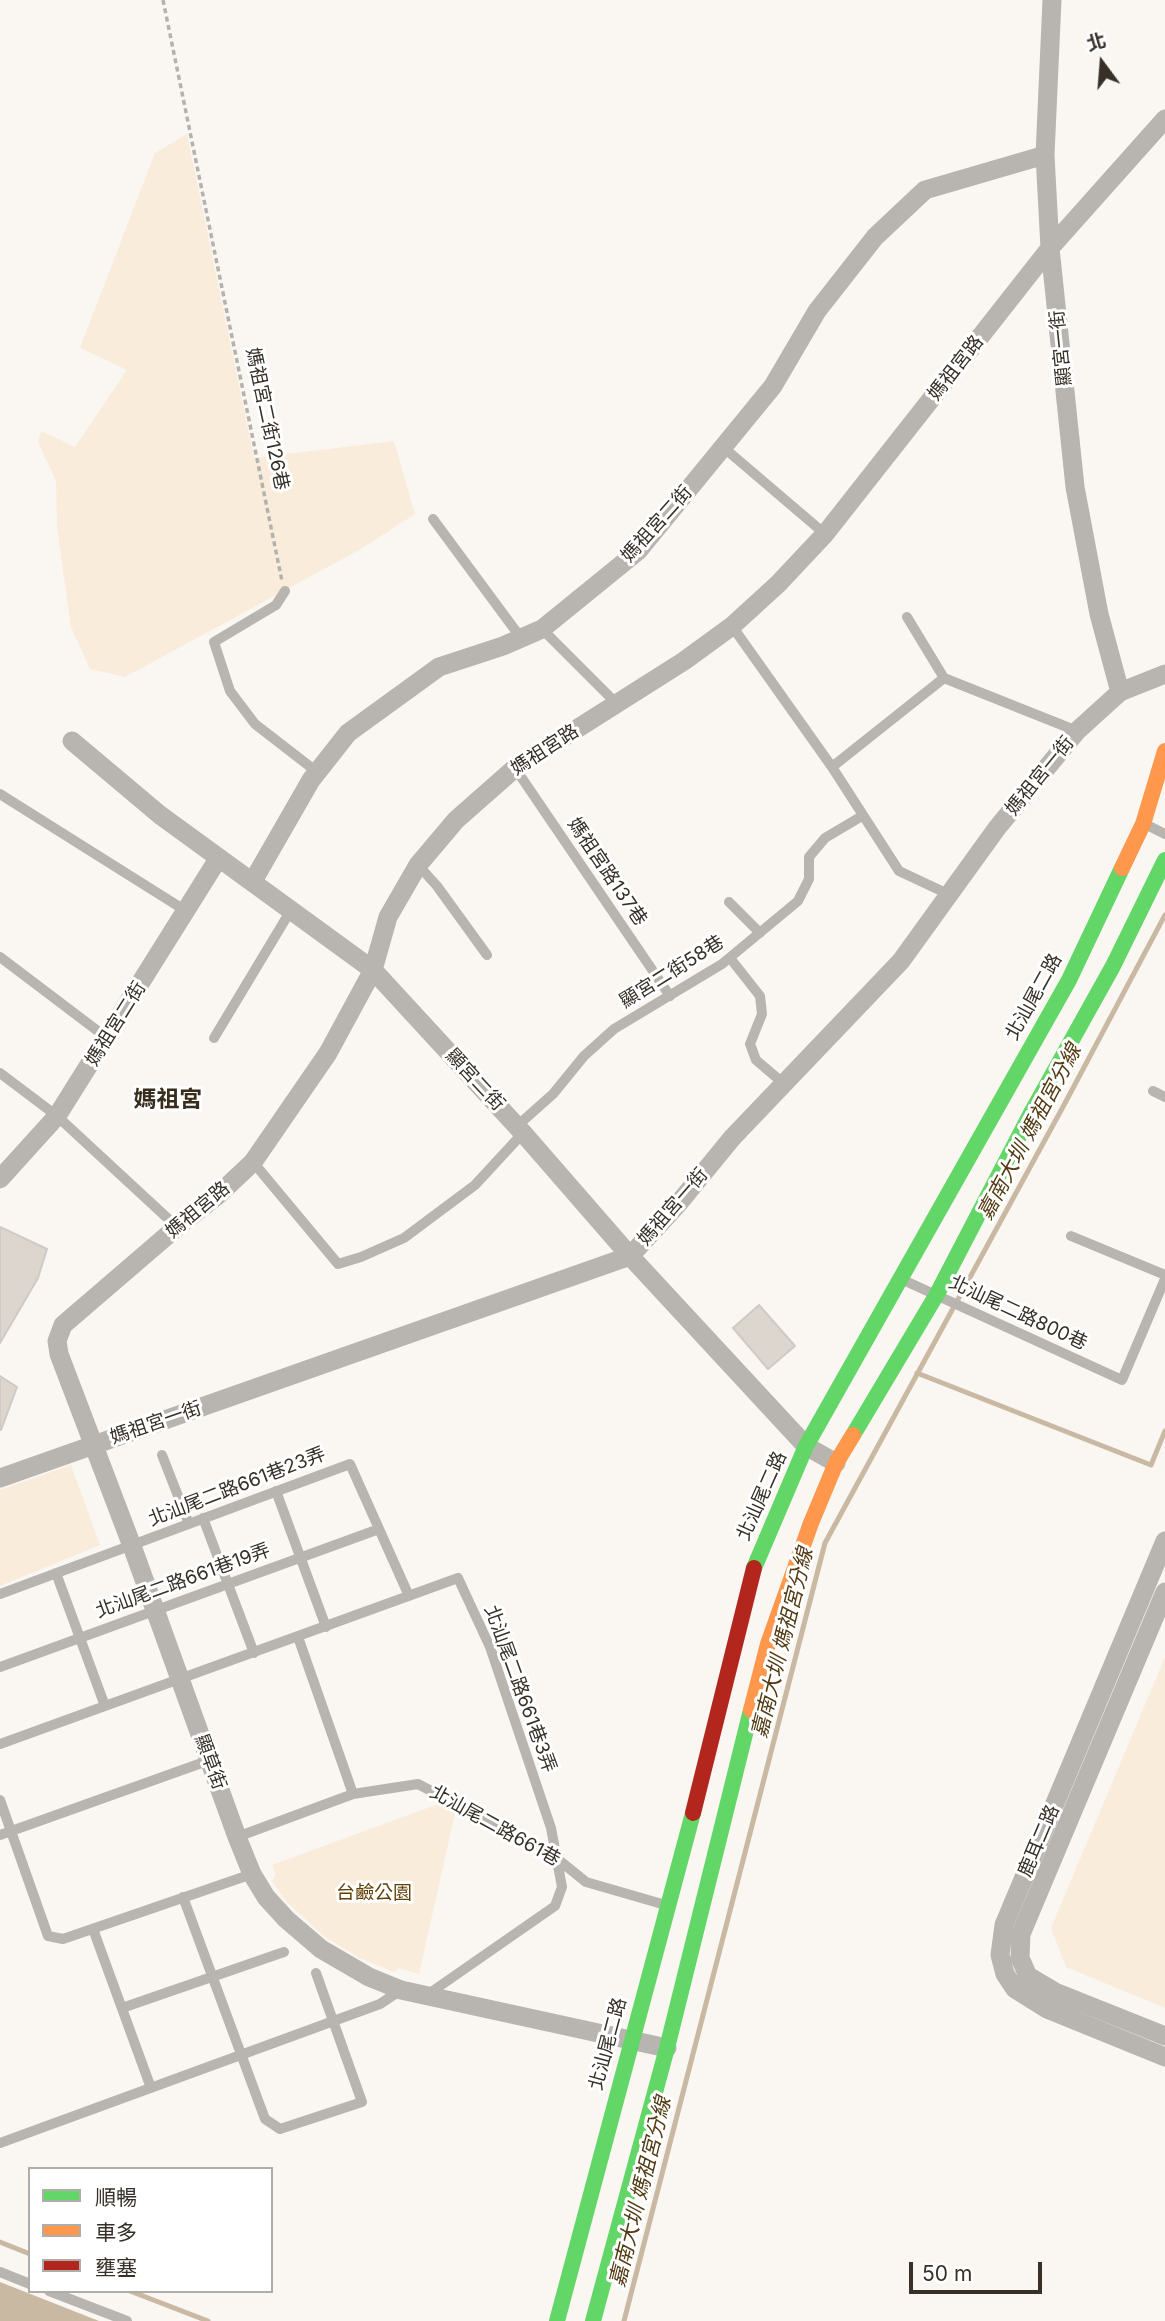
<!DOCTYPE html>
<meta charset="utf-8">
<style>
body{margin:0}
#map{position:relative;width:1165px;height:2321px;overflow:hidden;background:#faf6f2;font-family:Inter,"Noto Sans TC",sans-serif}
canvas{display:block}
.legend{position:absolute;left:28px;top:2167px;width:245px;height:126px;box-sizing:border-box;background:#fff;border:2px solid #afaca9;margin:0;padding:9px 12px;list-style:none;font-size:21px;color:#363028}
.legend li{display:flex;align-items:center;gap:14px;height:35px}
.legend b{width:35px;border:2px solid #afaca9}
.north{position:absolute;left:1067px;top:28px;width:70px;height:70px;-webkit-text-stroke:5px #fff;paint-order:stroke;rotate:344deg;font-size:19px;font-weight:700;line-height:28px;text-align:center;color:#363028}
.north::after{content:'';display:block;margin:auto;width:24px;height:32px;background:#363028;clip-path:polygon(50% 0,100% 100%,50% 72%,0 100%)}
.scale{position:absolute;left:909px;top:2262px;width:133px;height:32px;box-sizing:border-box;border:4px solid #363028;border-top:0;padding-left:9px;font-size:21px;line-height:24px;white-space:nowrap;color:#363028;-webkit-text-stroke:5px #fff;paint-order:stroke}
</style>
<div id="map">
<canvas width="1165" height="2321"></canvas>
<ul class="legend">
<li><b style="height:9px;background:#63d668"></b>順暢</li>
<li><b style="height:9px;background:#ff974d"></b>車多</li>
<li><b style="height:9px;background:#b3261e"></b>壅塞</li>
</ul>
<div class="north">北</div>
<div class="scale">50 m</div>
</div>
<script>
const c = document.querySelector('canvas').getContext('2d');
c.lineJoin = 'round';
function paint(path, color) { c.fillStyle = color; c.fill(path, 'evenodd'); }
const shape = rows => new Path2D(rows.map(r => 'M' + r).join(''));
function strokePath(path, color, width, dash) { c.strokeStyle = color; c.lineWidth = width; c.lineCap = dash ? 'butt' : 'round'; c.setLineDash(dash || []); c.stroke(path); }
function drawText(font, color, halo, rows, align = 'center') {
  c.font = font + ' Inter,"Noto Sans TC",sans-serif'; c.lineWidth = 6; c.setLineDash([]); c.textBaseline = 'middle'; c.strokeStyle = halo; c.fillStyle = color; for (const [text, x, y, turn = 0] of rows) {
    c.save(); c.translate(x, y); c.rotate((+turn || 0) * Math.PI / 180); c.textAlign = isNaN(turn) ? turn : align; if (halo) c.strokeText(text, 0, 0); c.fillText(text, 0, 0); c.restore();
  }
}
paint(shape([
 [187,134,254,458,394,441,415,514,361,549,125,677,90,669,71,627,57,527,56,481,38,442,41,431,75,447,127,370,80,348,155,153],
 [71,1465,100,1545,0,1586,0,1490],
 [1165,1657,1165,2008,1066,1967,1051,1928],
 [441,1803,456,1809,419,1974,399,1968,394,1972,360,1958,325,1937,286,1901,272,1881,276,1874,272,1865]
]), '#f9ecda');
paint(shape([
 [0,2282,99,2321,0,2321]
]), '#cab9a2');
strokePath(shape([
 [917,1373,1151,1465,1165,1431],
 [0,2242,30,2254],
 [130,2291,208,2321],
 [624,2321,825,1543,1064,1105,1165,915]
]), '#cab9a2', 5);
const building = shape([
 [0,1227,47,1249,38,1278,0,1343,0,1227],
 [759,1305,795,1346,768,1369,733,1328,759,1305],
 [0,1376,17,1387,1,1430,0,1429,0,1376]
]);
paint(building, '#dcd6ce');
strokePath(building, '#cfcac4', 2);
strokePath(shape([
 [163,0,282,581]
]), '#b4b2af', 3.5, [5, 3.5]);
strokePath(shape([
 [723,447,825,534],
 [433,519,521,638],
 [285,591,276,605,214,642,230,691,255,724,317,772],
 [907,617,944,678],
 [732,626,832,767,899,871,948,894],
 [542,629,617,704],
 [832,767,944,678,1077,731],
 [515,768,670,996],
 [0,794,186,911],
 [1147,825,1165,834],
 [418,865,437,886,487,955],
 [729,902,760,933],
 [0,957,107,1038],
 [730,958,760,996,762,1014,750,1044,756,1060,783,1083],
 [214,1038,291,910],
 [0,1073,57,1116,177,1227],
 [1153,1091,1165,1097],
 [517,1126,553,1094,584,1056,614,1029,722,964,798,901,809,879,809,857,825,838,862,816],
 [253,1162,338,1264,361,1257,404,1238,475,1185,523,1133],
 [1071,1236,1165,1275],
 [901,1279,1122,1380,1165,1279],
 [162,1455,189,1524],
 [276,1491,326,1627],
 [203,1518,254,1653],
 [56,1573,105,1706],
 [0,1594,350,1464,409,1596],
 [298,1637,353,1794,418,1784,555,1857,586,1882,669,1906],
 [0,1667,379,1529],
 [0,1744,458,1578,490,1647,551,1828,562,1887,555,1906,427,1995],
 [0,1800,48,1936,63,1939,252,1874],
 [0,1835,210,1760],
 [237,1837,353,1794],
 [183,1897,265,2119,280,2129,362,2102,316,1973],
 [93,1929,151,2088],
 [122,2008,284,1952],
 [0,2143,380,2004,401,1990],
 [0,2272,30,2284],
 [49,2291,127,2321]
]), '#b8b5b1', 10);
strokePath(shape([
 [1052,0,1045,155,1050,248,1075,487,1099,614,1120,692],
 [72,741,160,815,373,970,523,1133,630,1256,806,1446,836,1463],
 [253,881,311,780,348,733,439,667,503,646,542,629,638,551,773,386,817,311,875,237,925,190,1045,155],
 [0,1179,57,1116,218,859],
 [0,1478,630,1256,678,1204,732,1138,901,961,997,828,1077,731,1120,692,1165,674],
 [1165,1541,1004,1925,1000,1955,1005,1974,1015,1989,1047,2009,1165,2057],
 [1165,1592,1021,1934,1020,1958,1028,1976,1055,1992,1165,2036],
 [667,2048,401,1990,369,1977,321,1949,286,1919,266,1897,252,1874,237,1837,132,1546,59,1354,57,1341,63,1325,177,1227,218,1195,253,1162,328,1053,373,970,388,917,418,865,456,820,515,768,684,661,732,626,778,584,825,534,1050,248,1165,119]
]), '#b8b5b1', 19);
strokePath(shape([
 [853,1435,937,1294,1030,1115,1113,966,1165,860],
 [754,1568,806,1446,1069,980,1122,868],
 [557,2321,693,1813],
 [593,2321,667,2048,751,1710]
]), '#63d668', 16);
strokePath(shape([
 [1122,868,1143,824,1165,751],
 [751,1710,768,1644,811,1523,836,1463,853,1435]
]), '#ff974d', 16);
strokePath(shape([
 [693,1813,754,1568]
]), '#b3261e', 16);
drawText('19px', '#363028', '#fff', [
 ["顯宮一街",1061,348,-96],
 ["媽祖宮路",956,368,-52],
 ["媽祖宮二街126巷",267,419,78],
 ["媽祖宮二街",657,524,-48],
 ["媽祖宮路",545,750,-33],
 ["媽祖宮一街",1040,776,-51],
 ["媽祖宮路137巷",607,872,56],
 ["顯宮二街58巷",672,972,-32],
 ["北汕尾二路",1034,997,-61],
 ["媽祖宮二街",116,1024,-58],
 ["顯宮二街",475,1080,47],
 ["媽祖宮一街",673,1207,-49],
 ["媽祖宮路",198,1210,-40],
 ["北汕尾二路800巷",1018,1313,25],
 ["媽祖宮一街",156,1423,-19],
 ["北汕尾二路661巷23弄",237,1487,-21],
 ["北汕尾二路",762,1496,-66],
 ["北汕尾二路661巷19弄",183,1581,-20],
 ["北汕尾二路661巷3弄",520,1689,70],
 ["顯草街",210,1762,70],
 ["北汕尾二路661巷",495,1826,29],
 ["鹿耳二路",1039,1841,-67],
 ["北汕尾二路",608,2044,-75]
]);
drawText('19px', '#604106', '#fff', [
 ["台鹼公園",374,1893]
]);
drawText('italic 21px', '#533b13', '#fff', [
 ["嘉南大圳 媽祖宮分線",1030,1132,-62],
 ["嘉南大圳 媽祖宮分線",783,1643,-76],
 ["嘉南大圳 媽祖宮分線",641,2192,-76]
]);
drawText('bold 23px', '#382c1c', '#fff', [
 ["媽祖宮",168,1100]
]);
</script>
